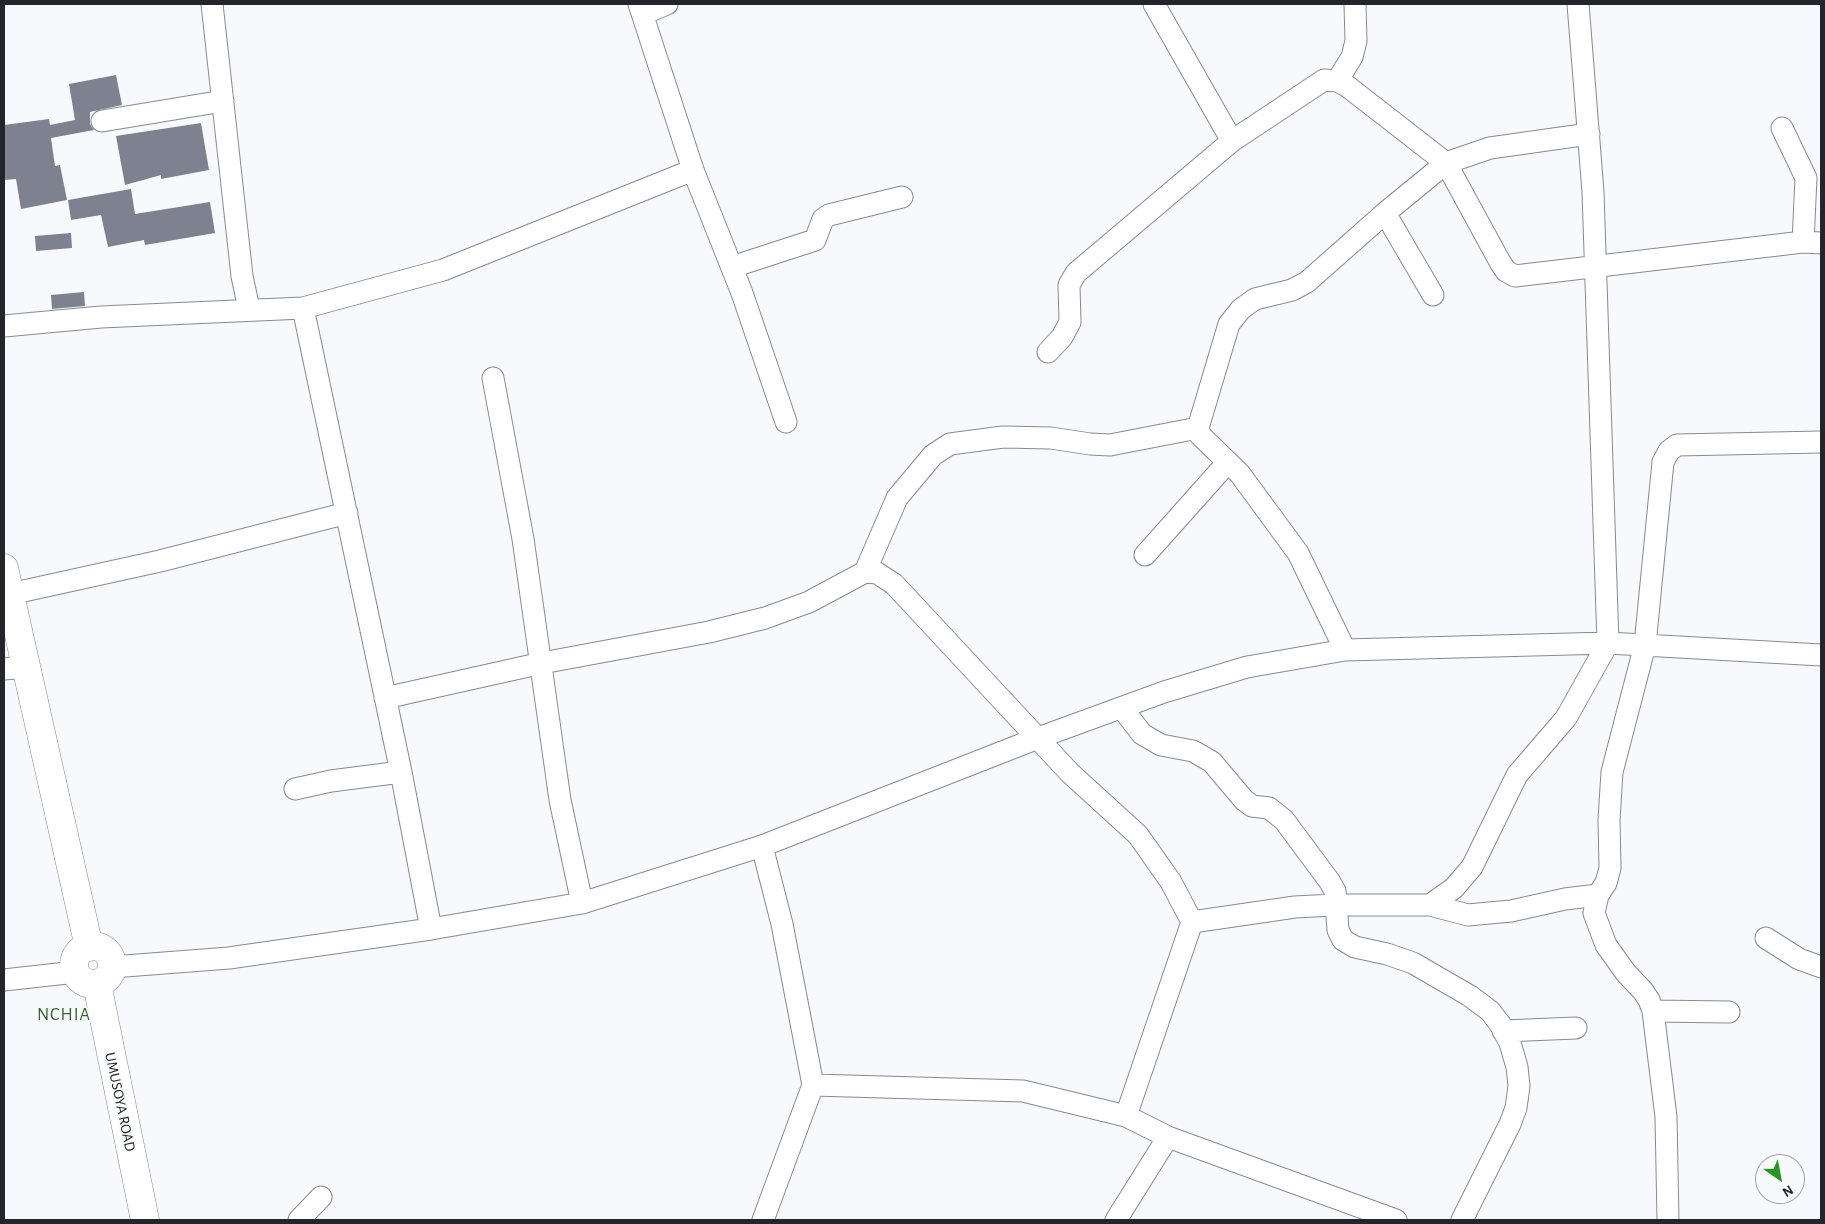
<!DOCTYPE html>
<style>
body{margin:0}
#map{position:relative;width:1825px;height:1224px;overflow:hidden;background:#f8f9fc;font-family:"Alegreya Sans",sans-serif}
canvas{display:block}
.frame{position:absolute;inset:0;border:5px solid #23252a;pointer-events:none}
.north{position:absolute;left:1755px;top:1154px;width:50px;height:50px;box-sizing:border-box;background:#f8f9fc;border:1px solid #a3a4a8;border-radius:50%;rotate:147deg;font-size:14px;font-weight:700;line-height:20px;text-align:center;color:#23252a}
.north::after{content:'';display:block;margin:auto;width:18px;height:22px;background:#279724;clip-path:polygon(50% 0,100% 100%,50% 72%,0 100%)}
</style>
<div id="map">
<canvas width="1825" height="1224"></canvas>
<div class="frame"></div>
<div class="north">N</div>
</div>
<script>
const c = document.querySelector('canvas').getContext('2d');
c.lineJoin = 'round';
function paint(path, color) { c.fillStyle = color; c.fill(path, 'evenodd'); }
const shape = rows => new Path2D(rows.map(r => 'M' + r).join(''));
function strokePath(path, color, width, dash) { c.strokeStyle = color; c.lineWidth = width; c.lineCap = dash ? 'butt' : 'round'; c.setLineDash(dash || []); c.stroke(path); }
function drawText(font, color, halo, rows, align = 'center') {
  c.font = font + ' "Alegreya Sans",sans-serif'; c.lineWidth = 4; c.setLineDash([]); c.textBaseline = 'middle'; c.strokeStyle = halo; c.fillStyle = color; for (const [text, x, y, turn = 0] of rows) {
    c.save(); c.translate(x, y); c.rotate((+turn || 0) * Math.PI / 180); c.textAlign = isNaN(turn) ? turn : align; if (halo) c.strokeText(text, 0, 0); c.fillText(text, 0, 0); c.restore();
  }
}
paint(shape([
 [116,75,122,105,90,112,90,124,94,130,51,138,55,166,60,165,67,200,21,209,16,179,4,180,4,125,49,119,50,125,75,120,69,84],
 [201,123,209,170,161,179,161,175,125,185,116,136],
 [131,189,135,214,210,202,215,233,145,245,144,240,108,247,101,215,71,220,68,200],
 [71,233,72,248,36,251,35,236],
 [84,292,85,306,52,309,51,295]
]), '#7e818f');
const minor = shape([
 [212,4,242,276,249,309],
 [639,4,693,170,742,293,786,422],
 [1154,4,1232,141],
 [643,14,667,4],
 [1337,81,1352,57,1356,41,1355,4],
 [102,121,223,101],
 [1782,128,1806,178,1803,242],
 [1385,213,1433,295],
 [732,267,815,240,823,219,829,215,902,197],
 [303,308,401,772,431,929],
 [4,326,101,317,303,308,443,270,693,170],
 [1048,352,1062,337,1070,322,1069,285,1076,273,1232,141,1324,80,1337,81,1347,86,1446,163,1500,262,1506,271,1515,276,1803,242,1821,243],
 [493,378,523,539,560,800,582,903],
 [1145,555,1228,462],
 [865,572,897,498,933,455,950,444,1003,437,1051,438,1090,444,1110,445,1198,428],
 [10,594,160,561,347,513],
 [1345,650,1298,553,1240,474,1200,435,1198,428,1229,324,1241,309,1255,299,1292,290,1307,282,1385,213,1446,163,1490,148,1589,134],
 [4,669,26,667],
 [385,698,542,663,709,632,765,618,809,602,865,572,877,573,894,584,1070,773,1138,835,1171,882,1192,922],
 [1122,708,1142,734,1161,745,1193,751,1212,762,1244,800,1252,806,1269,808,1284,820,1330,882,1335,891,1338,930,1343,940,1355,947,1387,954,1413,963,1470,996,1490,1011,1500,1024,1510,1043,1517,1067,1519,1086,1516,1108,1510,1124,1462,1220],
 [295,789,331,781,401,772],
 [762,846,782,924,813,1085,763,1220],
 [1430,905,1454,888,1472,867,1517,775,1566,718,1608,643,1593,192,1578,4],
 [1766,938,1799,959,1821,967],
 [112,967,229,958,431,929,582,903,762,846,1038,738,1164,692,1247,667,1345,650,1608,643,1821,655],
 [4,980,76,972],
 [1653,1011,1729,1012],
 [1503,1031,1576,1028],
 [813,1085,1023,1091,1126,1116,1168,1137,1396,1220],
 [1126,1116,1192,922,1295,907,1334,905,1430,905,1468,915,1511,911,1565,899,1598,895],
 [299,1220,321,1197],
 [1116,1220,1168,1137],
 [1668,1220,1666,1117,1653,1011,1649,1000,1643,991,1626,973,1606,945,1594,913,1598,895,1606,883,1610,868,1609,820,1612,772,1645,645,1663,462,1669,451,1677,445,1821,442]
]);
const major = shape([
 [4,568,89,947],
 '74 965a19 19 0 1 1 38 0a19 19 0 1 1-38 0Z',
 [97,984,145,1220]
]);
strokePath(minor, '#868a97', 23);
strokePath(major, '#868a97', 29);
strokePath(minor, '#fff', 21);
strokePath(major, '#fff', 28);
drawText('15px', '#23252a', '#f8f9fc', [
 ["UMUSOYA ROAD",120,1102,78]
]);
c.letterSpacing = '1px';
drawText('18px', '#32652f', '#f8f9fc', [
 ["NCHIA",64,1015]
]);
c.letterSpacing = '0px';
</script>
